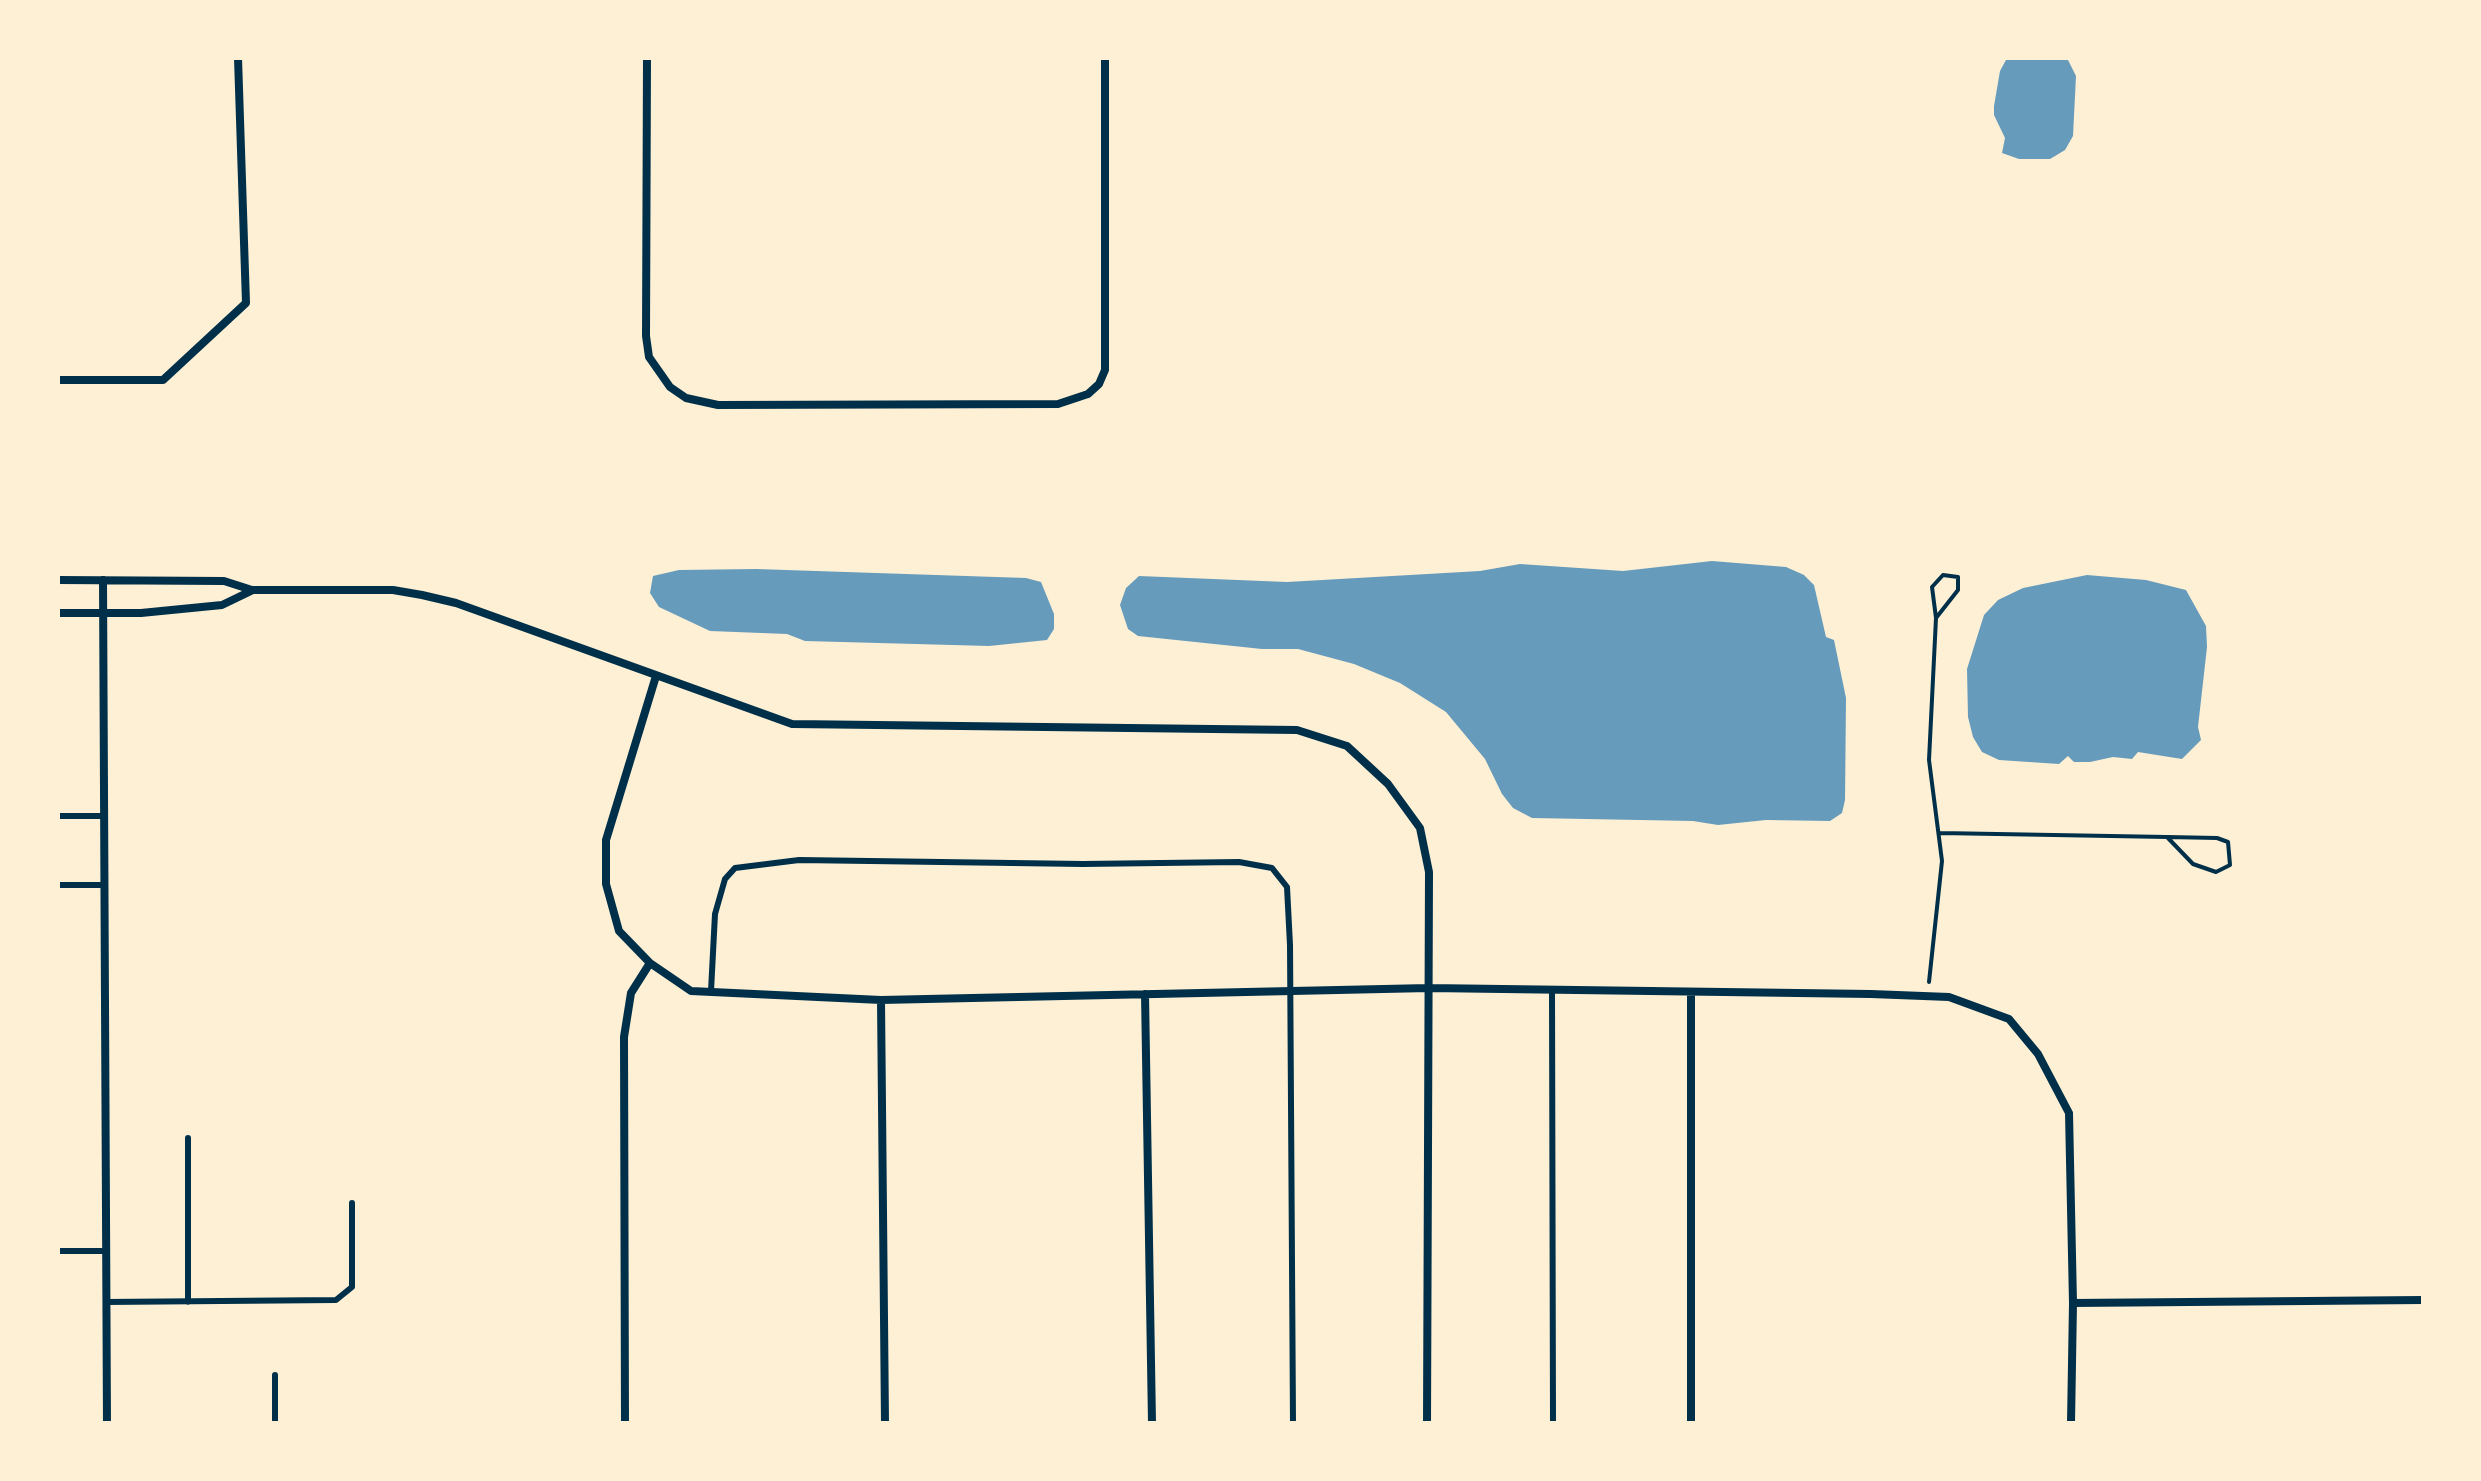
<!DOCTYPE html>
<style>
body{margin:0}
#map{position:relative;width:2481px;height:1481px;overflow:hidden;background:#fdf0d5;font-family:Figtree,sans-serif}
canvas{display:block}
.frame{position:absolute;inset:0;border:60px solid #fdf0d5;pointer-events:none}
</style>
<div id="map">
<canvas width="2481" height="1481"></canvas>
<div class="frame"></div>
</div>
<script>
const c = document.querySelector('canvas').getContext('2d');
c.lineJoin = 'round';
function paint(path, color) { c.fillStyle = color; c.fill(path, 'evenodd'); }
const shape = rows => new Path2D(rows.map(r => 'M' + r).join(''));
function strokePath(path, color, width, dash) { c.strokeStyle = color; c.lineWidth = width; c.lineCap = dash ? 'butt' : 'round'; c.setLineDash(dash || []); c.stroke(path); }
paint(shape([
 [2007,58,2067,58,2076,76,2073,136,2065,150,2050,159,2019,159,2002,153,2005,138,1994,115,1994,106,2000,71],
 [1712,561,1786,567,1804,575,1814,585,1826,637,1834,640,1846,698,1845,800,1842,813,1830,821,1766,820,1718,825,1693,821,1532,818,1513,808,1502,794,1485,759,1446,712,1400,683,1354,664,1298,649,1262,649,1138,636,1128,629,1120,605,1126,588,1139,576,1287,582,1480,571,1520,564,1623,571],
 [756,569,1026,578,1041,582,1054,614,1054,629,1047,640,989,646,805,641,787,634,710,631,659,607,650,593,653,576,679,570],
 [2087,575,2146,580,2186,590,2206,626,2207,647,2198,727,2201,740,2182,759,2138,752,2132,759,2113,757,2090,762,2074,762,2068,756,2059,764,1999,760,1982,752,1973,737,1968,717,1967,669,1984,615,1998,600,2023,588]
]), '#669bbc');
strokePath(shape([
 [1940,833,2167,837,2217,838,2228,842,2230,865,2216,872,2193,864,2167,837],
 [1929,982,1942,861,1929,760,1936,618,1932,587,1943,575,1958,577,1958,590,1936,618]
]), '#003049', 4);
strokePath(shape([
 [58,816,103,816],
 [58,885,104,885],
 [711,991,715,914,725,879,735,868,799,860,1083,864,1239,862,1272,868,1287,887,1290,945,1293,1423],
 [1552,991,1553,1423],
 [58,1251,106,1251],
 [106,1302,336,1300,352,1287,352,1203],
 [188,1302,188,1138],
 [275,1423,275,1375]
]), '#003049', 6);
strokePath(shape([
 [647,58,646,336,649,357,670,387,686,398,718,405,1058,404,1088,394,1099,384,1105,370,1105,58],
 [58,380,163,380,246,303,238,58],
 [58,580,224,581,252,590,393,590,422,595,456,603,792,724,1297,730,1347,746,1388,784,1420,828,1429,872,1427,1423],
 [103,580,107,1423],
 [58,613,141,613,222,605,251,591],
 [656,676,606,840,606,884,619,931,650,963,691,991,881,1000,1429,988,1871,994,1949,997,2009,1019,2038,1054,2069,1113,2073,1303,2071,1423],
 [1145,994,1152,1423],
 [1691,994,1691,1423],
 [881,1000,885,1423],
 [2073,1303,2423,1300],
 [625,1423,624,1037,631,993,650,963]
]), '#003049', 8);
</script>
